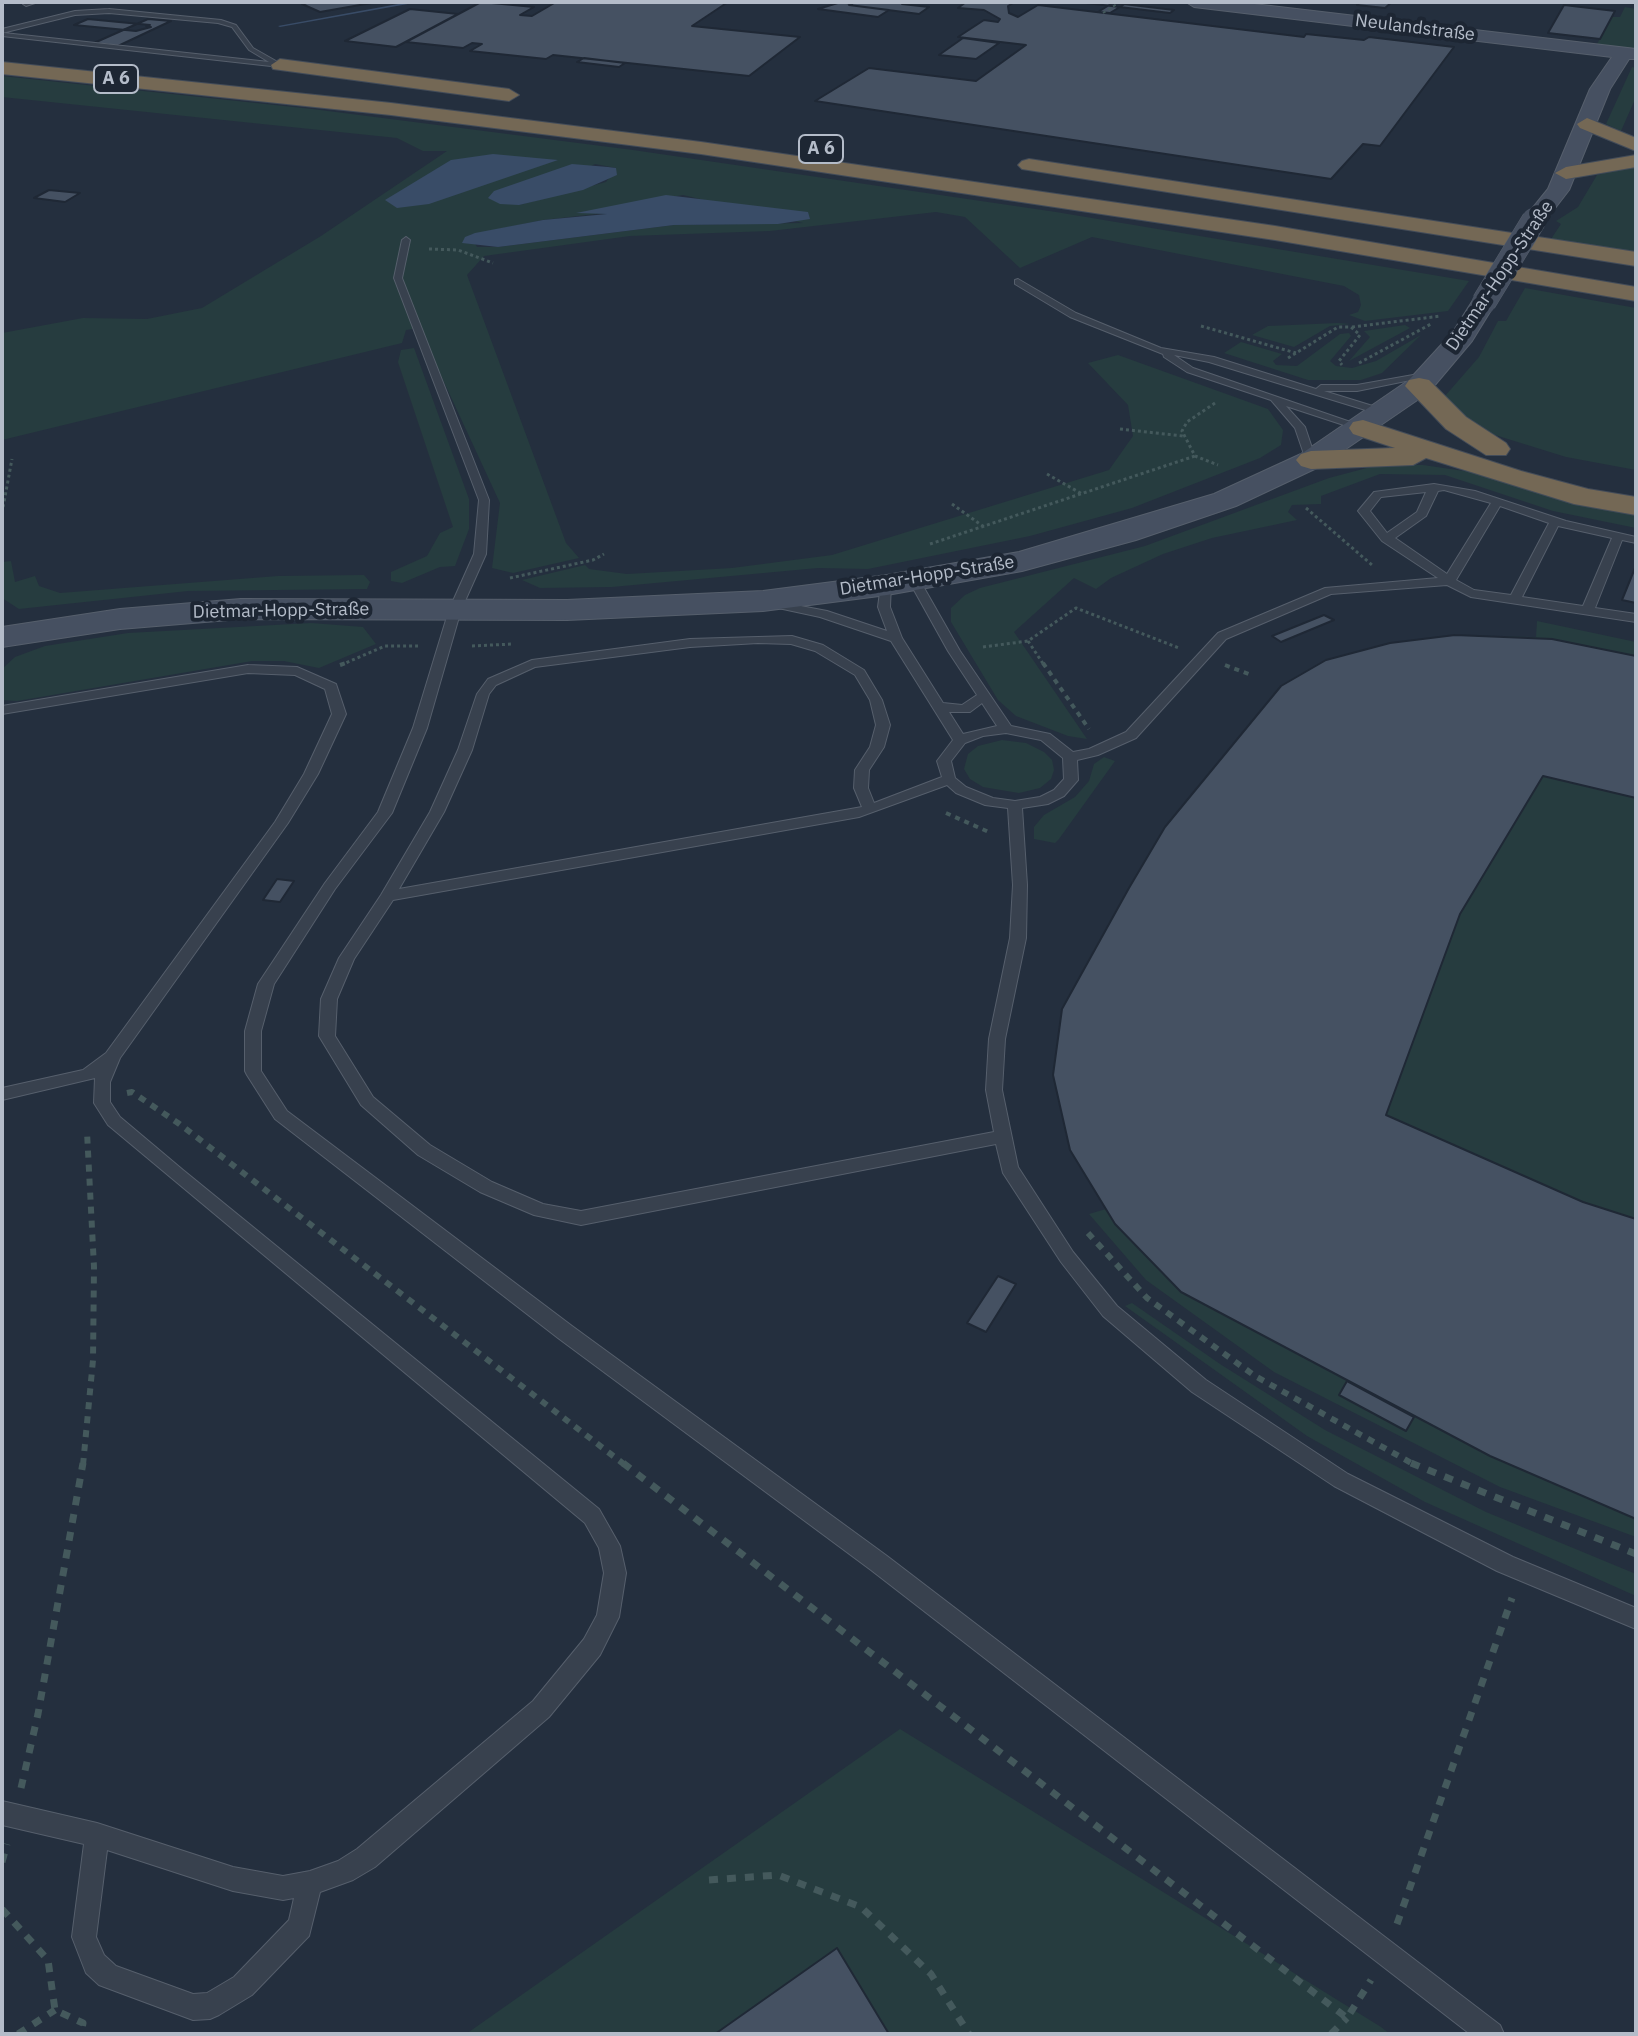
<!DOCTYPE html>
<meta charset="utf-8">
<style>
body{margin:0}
#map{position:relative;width:1638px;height:2036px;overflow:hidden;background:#242f3e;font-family:"IBM Plex Sans",sans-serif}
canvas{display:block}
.frame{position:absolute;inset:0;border:4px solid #b4bcc9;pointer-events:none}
</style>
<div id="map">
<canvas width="1638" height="2036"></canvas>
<div class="frame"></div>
</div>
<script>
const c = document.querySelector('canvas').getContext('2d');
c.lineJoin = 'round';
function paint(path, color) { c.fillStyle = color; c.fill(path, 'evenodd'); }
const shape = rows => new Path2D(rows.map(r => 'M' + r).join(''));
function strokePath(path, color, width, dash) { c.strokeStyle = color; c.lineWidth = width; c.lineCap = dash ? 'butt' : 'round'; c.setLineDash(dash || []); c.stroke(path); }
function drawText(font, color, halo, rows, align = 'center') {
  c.font = font + ' "IBM Plex Sans",sans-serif'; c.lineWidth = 8; c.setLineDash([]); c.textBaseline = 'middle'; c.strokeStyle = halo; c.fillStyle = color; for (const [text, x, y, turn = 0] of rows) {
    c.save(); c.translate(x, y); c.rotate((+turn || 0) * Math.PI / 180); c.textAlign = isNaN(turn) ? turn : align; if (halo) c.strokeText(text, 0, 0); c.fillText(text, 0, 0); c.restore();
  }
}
paint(shape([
 [1625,7,1636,9,1636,49,1597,44,1612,17,1620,17],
 [1632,67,1636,68,1636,97,1621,131,1606,124],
 [2,76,312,109,633,150,1056,212,1469,281,1448,311,1365,321,1349,315,1358,312,1361,305,1359,295,1344,286,1092,237,1020,268,965,217,936,212,770,231,630,236,484,256,467,275,566,543,579,558,513,573,492,568,500,503,419,328,406,330,402,343,2,440,2,333,83,318,147,319,202,308,321,236,447,151,423,151,397,138,2,97],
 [595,164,616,168,606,182,519,205],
 [683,195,803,223,674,225,498,247,477,247,470,235,543,220,614,212,580,213],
 [1636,165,1636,253,1551,239,1561,224,1556,221,1578,207,1597,175],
 [1525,288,1636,308,1636,470,1566,457,1495,435,1473,426,1450,405,1445,396,1479,357,1498,321,1506,321],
 [1338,323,1350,324,1330,326,1294,347,1252,335,1268,326],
 [1405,325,1410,328,1349,361,1370,337,1364,331],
 [1349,333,1351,336,1330,361,1336,366,1352,368,1376,361,1421,335,1382,373,1361,380,1308,380,1224,353,1241,342,1282,354,1273,361,1276,365,1297,366,1340,334],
 [414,348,469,499,469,529,455,566,440,567,402,583,391,581,391,572,427,556,440,533,453,527,398,362,401,350],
 [1118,355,1268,409,1283,430,1281,445,1260,458,1132,508,1030,536,868,569,818,568,612,587,540,588,522,580,585,565,589,569,627,574,732,568,832,555,1109,470,1133,436,1128,405,1088,363],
 [1378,465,1423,465,1471,472,1550,496,1636,514,1636,528,1553,511,1445,475,1380,474,1321,496,1321,504,1292,505,1288,512,1297,520,1212,538,1163,554,1111,578,1096,589,1074,578,1014,632,1087,739,1068,736,1016,716,998,700,951,622,951,608,965,595,980,588,1145,546,1329,478],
 [11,561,15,582,35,576,39,586,60,593,278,576,364,575,370,582,367,589,188,591,19,609,2,598,2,562],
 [1537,621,1636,642,1636,1537,1500,1487,1274,1372,1146,1280,1089,1214,1106,1209,1070,1150,1053,1075,1062,1009,1129,888,1165,827,1281,686,1326,660,1390,643,1455,635,1536,637],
 [311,623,363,627,376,644,319,668,284,661,252,661,17,701,2,700,2,669,15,657,45,646,128,633],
 [1002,740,1026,743,1044,752,1052,760,1054,770,1051,779,1040,788,1019,793,983,787,970,779,964,769,968,754,978,746],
 [1104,757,1115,761,1059,839,1055,843,1034,839,1034,827,1044,815,1075,797,1089,781,1094,764],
 [1132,1303,1220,1364,1325,1430,1486,1512,1636,1574,1636,1596,1425,1502,1307,1436,1125,1306],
 [900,1729,1381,2027,1390,2034,466,2034]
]), '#263c3f');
paint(shape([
 [493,154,558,160,429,204,397,208,385,200,451,160],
 [572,164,608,167,616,168,617,175,583,190,519,205,500,204,488,198,494,191],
 [666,195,808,212,810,219,778,224,674,225,498,247,462,243,465,237,475,233,543,220,607,214,576,213]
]), '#394c67');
paint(shape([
 [409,2,419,2,280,27,278,26,409,2]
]), '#394c67');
const building = shape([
 [312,2,377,2,320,12,302,4,312,2],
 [481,2,534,7,520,15,532,16,556,2,728,2,692,26,800,37,749,76,553,55,546,59,470,51,482,44,472,43,463,48,406,42,481,2],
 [841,2,852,4,849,5,889,10,878,17,818,9,841,2],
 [855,2,905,2,902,4,929,7,919,14,849,5,855,2],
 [966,2,1015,2,1008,6,1009,13,1018,17,1038,5,1304,37,1306,34,1364,40,1369,37,1454,47,1380,146,1363,144,1331,179,815,101,869,68,976,81,1026,45,958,37,984,20,998,22,1000,19,984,10,958,8,966,2],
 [1107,2,1174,10,1170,13,1086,3,1107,2],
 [1114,2,1128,2,1110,13,1098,12,1114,2],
 [1360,2,1392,2,1385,8,1357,5,1360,2],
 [1564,5,1615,11,1600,39,1548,33,1564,5],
 [410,9,458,14,396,47,345,41,410,9],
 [88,19,150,25,146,26,151,27,136,31,74,25,88,19],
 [148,19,171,21,118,46,94,43,148,19],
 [963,38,999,43,976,59,939,55,963,38],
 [584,58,625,63,619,67,577,62,584,58],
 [49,190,80,193,65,202,34,198,49,190],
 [1635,568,1636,568,1636,603,1622,600,1635,568],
 [1324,615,1334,620,1281,642,1272,636,1324,615],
 [1455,635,1552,639,1636,656,1636,798,1543,776,1460,914,1386,1115,1583,1202,1636,1219,1636,1519,1490,1456,1181,1292,1115,1224,1070,1150,1053,1075,1062,1009,1129,888,1165,827,1281,686,1326,660,1390,643,1455,635],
 [277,879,294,881,280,902,263,900,277,879],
 [998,1276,1016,1284,986,1332,967,1323,998,1276],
 [1347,1381,1414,1417,1406,1431,1339,1395,1347,1381],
 [837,1948,889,2034,715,2034,837,1948]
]);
paint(building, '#455162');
strokePath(building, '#1f2835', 2);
const lane = shape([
 [38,2,26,6,23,4,27,2,38,2],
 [109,9,221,20,236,25,253,48,283,65,280,67,2,36,4,33,269,62,249,50,232,27,218,23,109,13,75,15,2,33,2,29,75,11,109,9],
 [406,237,410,240,402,278,489,500,486,554,461,610,427,728,392,813,335,889,274,984,261,1031,261,1071,287,1111,572,1326,887,1556,1500,2025,1504,2034,1470,2034,871,1570,558,1338,275,1119,247,1075,245,1071,245,1031,258,984,325,883,378,812,413,728,449,610,474,554,479,500,394,278,402,240,406,237],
 [1018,279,1076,313,1161,348,1214,357,1316,389,1321,385,1357,385,1430,372,1435,375,1357,391,1324,391,1389,411,1390,413,1385,416,1209,362,1174,355,1193,368,1368,428,1359,430,1286,406,1305,427,1316,460,1311,463,1306,460,1295,428,1271,400,1187,372,1164,357,1163,354,1070,317,1015,284,1015,280,1018,279],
 [1434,484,1475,491,1566,521,1636,537,1636,543,1622,540,1595,608,1636,614,1636,622,1471,597,1447,585,1331,594,1226,639,1136,738,1098,755,1077,760,1078,780,1064,796,1048,804,1022,808,1027,885,1026,938,1005,1039,1002,1090,1018,1167,1073,1252,1117,1306,1206,1380,1348,1474,1513,1557,1636,1608,1636,1629,1497,1571,1334,1486,1192,1392,1103,1316,1061,1262,1003,1173,996,1144,581,1225,534,1215,480,1192,418,1155,361,1105,319,1036,321,999,339,958,381,895,430,812,458,750,477,694,488,679,532,660,690,639,792,636,823,645,864,670,882,700,890,725,884,747,869,770,868,788,874,803,942,777,937,761,953,740,891,641,820,617,769,606,769,600,827,611,887,631,878,607,881,585,887,581,891,583,890,607,902,638,943,703,962,705,977,695,948,651,909,581,911,579,919,579,960,651,1011,726,1050,734,1073,752,1089,749,1126,732,1218,633,1325,588,1438,578,1382,541,1358,511,1374,492,1434,484],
 [1444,490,1491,503,1447,574,1395,538,1426,516,1438,491,1444,490],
 [1426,492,1417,512,1387,533,1370,511,1381,497,1426,492],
 [1500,506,1549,523,1511,595,1474,590,1456,580,1500,506],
 [1558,526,1612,538,1583,606,1522,597,1558,526],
 [758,643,791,644,815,651,855,675,870,700,876,725,870,747,855,770,854,788,862,807,399,889,444,812,472,750,489,694,496,685,535,667,690,647,758,643],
 [982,703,997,726,963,734,949,712,970,712,982,703],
 [1006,733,1041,740,1063,758,1064,779,1054,790,1040,797,1015,801,993,798,966,787,955,778,951,761,965,743,983,736,1006,733],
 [947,785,956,793,985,805,1008,808,1013,885,1010,938,989,1039,986,1090,994,1132,581,1211,543,1204,492,1182,430,1145,373,1097,335,1036,337,999,354,959,393,900,859,817,947,785],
 [248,665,297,667,336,684,346,714,318,774,288,823,120,1058,110,1082,110,1102,120,1117,183,1170,599,1509,620,1546,626,1573,619,1617,600,1655,549,1717,375,1867,353,1880,320,1892,309,1936,252,1995,219,2015,210,2019,193,2020,99,1985,86,1973,72,1937,84,1844,2,1825,2,1801,97,1823,233,1867,283,1876,310,1871,338,1861,357,1849,533,1701,584,1639,597,1615,604,1573,599,1548,585,1523,108,1125,94,1103,95,1078,2,1100,2,1088,83,1070,106,1053,275,822,304,774,332,714,325,689,295,675,248,673,2,714,2,706,248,665],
 [107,1850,233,1891,283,1900,294,1898,289,1920,234,1977,207,1993,193,1994,116,1966,104,1955,96,1937,107,1850]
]);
const secondary = shape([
 [1186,2,1237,2,1636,49,1636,59,1629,59,1610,89,1569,190,1542,225,1534,227,1523,220,1548,189,1590,89,1612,57,1194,7,1186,2],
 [1484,295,1496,302,1472,341,1429,392,1321,466,1236,506,1136,540,1022,571,887,595,763,611,567,620,241,619,120,629,2,647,2,627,120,609,241,599,567,600,763,591,887,575,1019,552,1214,494,1301,454,1409,380,1453,332,1475,297,1484,295]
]);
const highway = shape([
 [280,59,509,89,519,95,509,101,273,69,271,65,280,59],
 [2,62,391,103,701,142,1275,226,1636,287,1636,301,1275,240,701,154,391,115,2,74,2,62],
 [1587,118,1636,138,1636,151,1580,128,1577,124,1587,118],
 [1636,155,1636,167,1566,179,1555,173,1566,167,1636,155],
 [1029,159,1636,252,1636,266,1022,169,1018,165,1022,161,1029,159],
 [1419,378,1429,380,1466,417,1506,443,1510,449,1506,455,1486,455,1446,429,1405,386,1409,380,1419,378],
 [1363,420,1521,471,1588,489,1636,497,1636,515,1574,504,1426,458,1413,465,1311,469,1301,466,1296,460,1301,454,1311,451,1395,448,1353,434,1349,428,1353,422,1363,420]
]);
strokePath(lane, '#565f6c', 2);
strokePath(secondary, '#565f6c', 2);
strokePath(highway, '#434c59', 2);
strokePath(shape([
 [1103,13,1120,2]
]), '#44595c', 2, [3, 3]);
strokePath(shape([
 [429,249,458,250,493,263],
 [1201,326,1296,353],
 [1352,327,1441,316],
 [1288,358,1338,327,1351,327,1360,335,1339,361,1342,365],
 [1359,363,1431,324],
 [1215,403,1187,422,1182,431,1195,456,1218,465],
 [1120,429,1183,436],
 [1047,474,1082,494],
 [952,504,984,527],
 [1306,508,1372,565],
 [2,513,12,459],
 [930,544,1195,456],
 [510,578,593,560,604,554],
 [1028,641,1044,665],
 [472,646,513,644],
 [983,647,1028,641,1076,608,1179,648],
 [341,665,385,646,418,646]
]), '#44595c', 3, [3, 3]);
strokePath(shape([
 [1043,663,1089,729],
 [340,665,346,663],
 [1225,665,1249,674],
 [946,813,991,833]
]), '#44595c', 4, [5, 5]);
strokePath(shape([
 [127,1093,132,1092,178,1123,625,1465],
 [1088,1233,1147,1298,1255,1376,1415,1465],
 [83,1465,93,1360,94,1267,87,1132]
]), '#44595c', 6, [7, 7]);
strokePath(shape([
 [623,1463,1347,2018,1371,1980],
 [1411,1463,1636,1554],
 [21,1788,38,1714,83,1463],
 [2,1862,7,1844],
 [709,1880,778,1875,861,1907,931,1974,969,2034],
 [2,1909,48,1960,55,2010,83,2023,81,2034],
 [1397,1924,1512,1598],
 [18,2034,55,2010],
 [1331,2034,1347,2018]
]), '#44595c', 7, [9, 9]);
paint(lane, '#38414e');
paint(secondary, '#465061');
paint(highway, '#746855');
const secondaryBridge = shape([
 [1484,302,1534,220]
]);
strokePath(secondaryBridge, '#565f6c', 25, []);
strokePath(secondaryBridge, '#465061', 24);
drawText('18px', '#b4bcc9', '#1d2633', [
 ["Neulandstraße",1415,28,7],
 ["Dietmar-Hopp-Straße",1500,276,-56],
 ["Dietmar-Hopp-Straße",927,576,-9],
 ["Dietmar-Hopp-Straße",281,611,-1]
]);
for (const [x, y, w] of [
 [116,79,44],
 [821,149,44]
]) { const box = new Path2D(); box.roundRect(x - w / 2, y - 14, w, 28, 6); c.fillStyle = '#1d2633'; c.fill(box); strokePath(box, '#b4bcc9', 2); }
drawText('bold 18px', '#b4bcc9', null, [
 ["A 6",116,79],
 ["A 6",821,149]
]);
</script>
